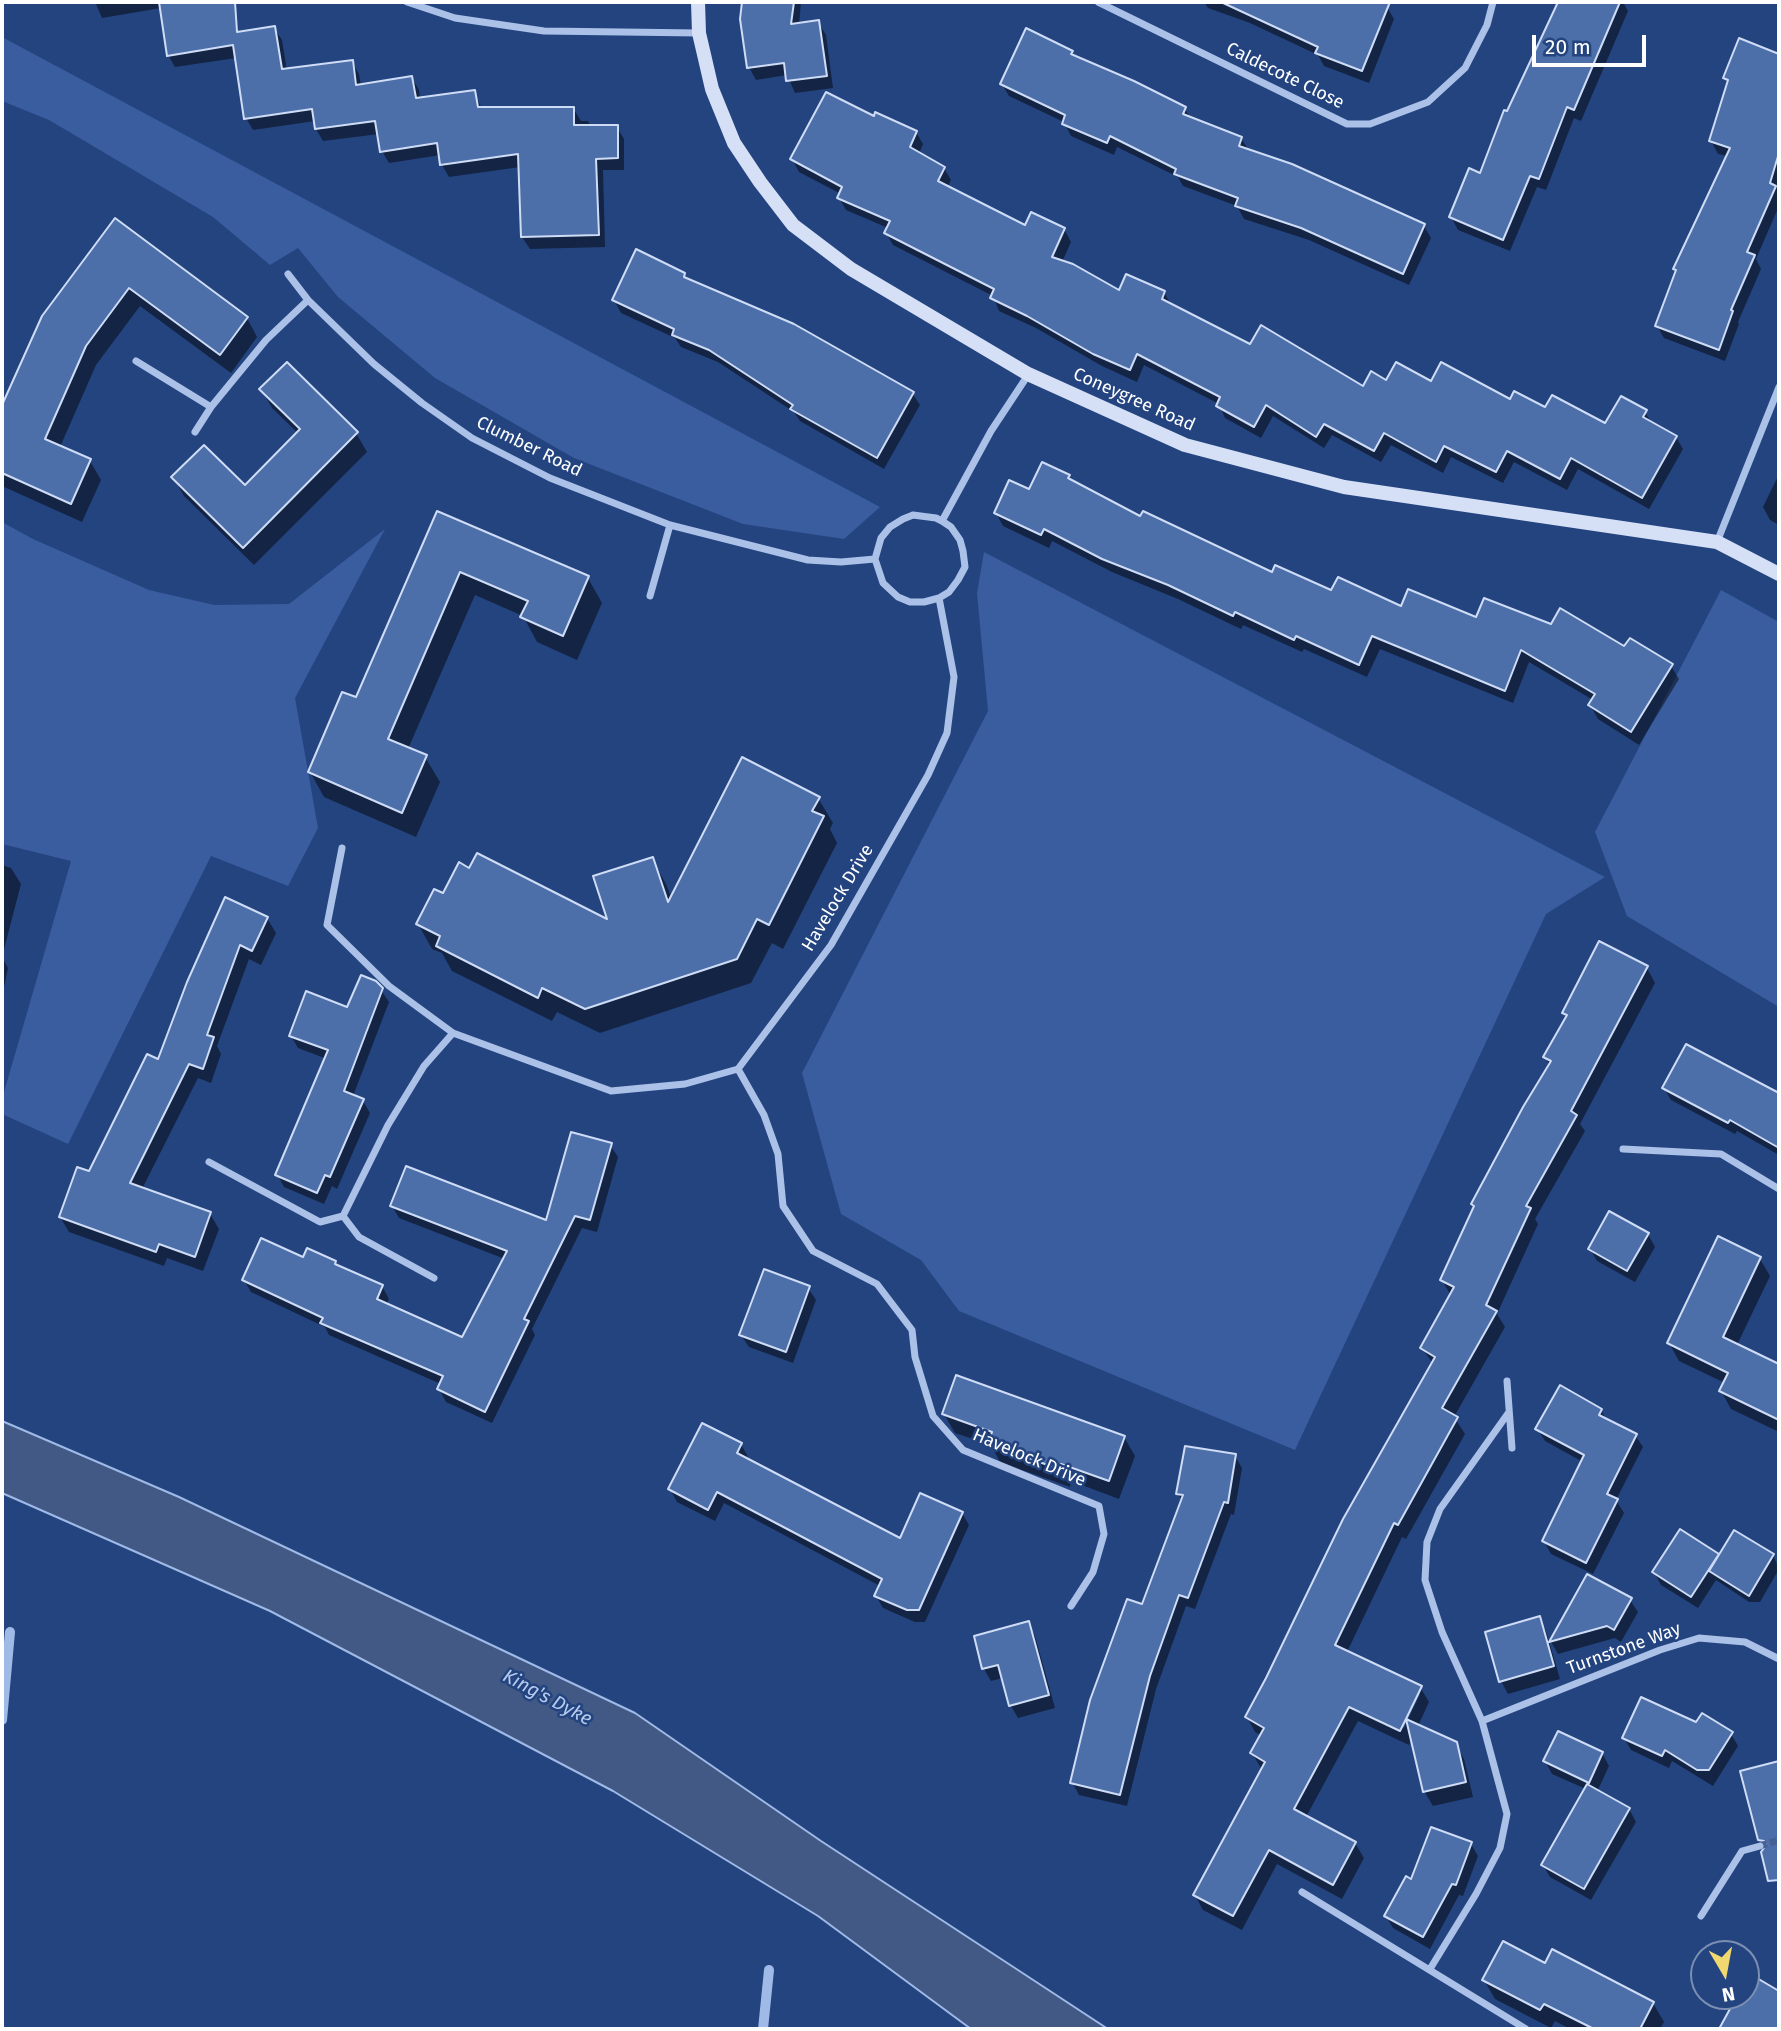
<!DOCTYPE html>
<style>
body{margin:0}
#map{position:relative;width:1781px;height:2031px;overflow:hidden;background:#244480;font-family:"Fira Sans",sans-serif}
canvas{display:block}
.frame{position:absolute;inset:0;border:4px solid #fff;pointer-events:none}
.north{position:absolute;left:1690px;top:1940px;width:70px;height:70px;box-sizing:border-box;background:#244480;border:2px solid #7c8fb3;border-radius:50%;rotate:170deg;font-size:19px;font-weight:700;line-height:28px;text-align:center;color:#fff}
.north::after{content:'';display:block;margin:auto;width:24px;height:32px;background:#f1d76f;clip-path:polygon(50% 0,100% 100%,50% 72%,0 100%)}
.scale{position:absolute;left:1532px;top:35px;width:114px;height:32px;box-sizing:border-box;border:4px solid #fff;border-top:0;padding-left:9px;font-size:21px;line-height:24px;white-space:nowrap;color:#fff;-webkit-text-stroke:5px #244480;paint-order:stroke}
</style>
<div id="map">
<canvas width="1781" height="2031"></canvas>
<div class="frame"></div>
<div class="north">N</div>
<div class="scale">20 m</div>
</div>
<script>
const c = document.querySelector('canvas').getContext('2d');
c.lineJoin = 'round';
function paint(path, color) { c.fillStyle = color; c.fill(path, 'evenodd'); }
const shape = rows => new Path2D(rows.map(r => 'M' + r).join(''));
function strokePath(path, color, width, dash) { c.strokeStyle = color; c.lineWidth = width; c.lineCap = dash ? 'butt' : 'round'; c.setLineDash(dash || []); c.stroke(path); }
function drawText(font, color, halo, rows, align = 'center') {
  c.font = font + ' "Fira Sans",sans-serif'; c.lineWidth = 5; c.setLineDash([]); c.textBaseline = 'middle'; c.strokeStyle = halo; c.fillStyle = color; for (const [text, x, y, turn = 0] of rows) {
    c.save(); c.translate(x, y); c.rotate((+turn || 0) * Math.PI / 180); c.textAlign = isNaN(turn) ? turn : align; if (halo) c.strokeText(text, 0, 0); c.fillText(text, 0, 0); c.restore();
  }
}
paint(shape([
 [2,37,880,507,844,539,743,524,574,458,435,378,338,297,298,248,270,265,213,217,49,120,2,101],
 [2,522,33,539,149,590,214,605,289,604,385,529,295,698,318,828,288,886,211,856,68,1144,2,1114,2,1099,71,861,2,844],
 [984,552,1605,877,1546,914,1295,1450,959,1311,921,1260,841,1214,802,1073,988,711,977,593],
 [1721,590,1779,622,1779,1007,1627,916,1595,832]
]), '#395d9e');
const water = shape([
 [2,1421,179,1497,635,1713,821,1841,1108,2029,971,2029,818,1916,613,1791,270,1611,2,1493,2,1421]
]);
paint(water, '#425985');
strokePath(water, '#9fbae7', 2);
paint(shape([
 [95,2,226,2,231,35,274,28,282,40,287,71,352,62,359,74,361,86,412,78,419,90,420,99,474,91,482,109,573,108,581,121,588,121,591,127,617,127,624,139,624,170,603,170,605,247,530,249,522,237,520,167,449,177,442,165,441,155,389,163,382,151,379,134,323,141,316,129,315,121,253,130,246,118,236,58,175,67,168,55,161,8,102,18],
 [744,2,801,2,799,25,818,22,826,35,833,88,795,93,787,75,756,80,749,67,742,19],
 [1204,2,1374,2,1387,7,1394,19,1369,83,1324,66,1318,55,1250,23,1208,8],
 [1557,2,1623,2,1628,11,1581,121,1574,118,1546,190,1537,187,1510,251,1458,230,1451,217,1481,175],
 [1740,41,1779,56,1779,186,1777,192,1779,206,1756,259,1761,269,1738,322,1739,324,1725,361,1664,338,1657,326,1677,272,1675,269,1728,156,1718,154,1711,141,1729,84,1725,78],
 [1072,52,1075,58,1185,109,1191,119,1241,138,1249,151,1424,226,1431,238,1409,285,1309,240,1244,219,1237,206,1183,186,1178,177,1117,147,1114,155,1071,136,1064,122,1009,96,1002,84],
 [874,119,916,132,923,144,919,154,944,168,951,180,947,188,1026,228,1064,229,1071,242,1062,262,1120,293,1164,292,1171,305,1251,346,1364,388,1387,382,1431,384,1606,425,1645,412,1652,424,1676,437,1683,449,1649,509,1578,469,1567,490,1514,462,1503,483,1451,457,1443,473,1391,445,1381,462,1332,435,1324,448,1273,416,1261,438,1225,418,1219,404,1144,365,1137,382,1102,366,1036,328,999,311,993,296,893,245,886,233,888,228,846,210,839,198,841,194,799,172,792,159],
 [115,221,247,318,257,337,231,373,140,306,96,365,60,447,90,461,101,480,82,522,2,486,2,409,44,317],
 [684,275,687,280,912,393,920,405,884,469,800,421,794,412,718,362,681,347,675,338,621,313,614,300],
 [262,390,356,433,367,452,254,565,184,496,174,478,245,487,298,433,272,408],
 [1779,474,1779,525,1770,520,1763,507],
 [1068,476,1071,481,1141,518,1273,574,1332,593,1402,609,1477,619,1552,626,1671,666,1679,679,1639,745,1598,719,1590,705,1593,700,1529,662,1513,703,1380,649,1367,677,1304,649,1302,652,1243,625,1241,629,1178,599,1112,572,1052,541,1049,548,1003,526,996,513,1030,492],
 [438,513,588,578,602,603,577,660,537,642,523,616,475,595,408,749,425,757,440,782,416,837,324,797,310,772,357,700],
 [818,798,833,823,830,829,837,843,783,949,772,943,751,983,600,1033,557,1012,552,1021,452,971,442,953,432,949,418,924,444,896,610,923,652,859,666,884,672,899],
 [2,865,11,868,21,884,2,957,8,968,2,997],
 [267,918,276,933,261,965,249,959,217,1046,221,1054,211,1083,198,1078,142,1189,210,1214,219,1229,203,1271,167,1258,164,1266,69,1232,60,1217,159,1062,188,983],
 [1647,968,1655,983,1580,1124,1585,1131,1535,1219,1538,1224,1497,1314,1505,1327,1454,1417,1465,1434,1406,1539,1402,1537,1347,1652,1420,1687,1429,1702,1418,1726,1455,1743,1464,1759,1473,1797,1433,1806,1424,1791,1412,1738,1409,1745,1358,1721,1306,1817,1355,1843,1364,1858,1342,1899,1277,1864,1242,1930,1203,1910,1195,1895,1262,1770,1252,1753,1262,1736,1255,1732,1247,1717,1433,1364,1422,1348,1451,1296,1442,1280,1475,1209,1473,1204,1550,1066,1545,1057,1567,1018,1564,1013],
 [1416,1694,1420,1694,1404,1728,1401,1726],
 [381,990,389,1002,353,1096,363,1101,370,1113,337,1189,332,1186,324,1204,284,1187,277,1174,327,1059,298,1048,291,1036,348,1009],
 [1686,1046,1779,1096,1779,1155,1737,1131,1735,1134,1671,1100,1664,1088],
 [610,1145,618,1157,597,1232,582,1228,532,1329,535,1335,492,1423,446,1402,439,1389,441,1384,329,1335,325,1327,251,1292,244,1280,304,1260,335,1262,337,1266,382,1286,389,1299,386,1305,463,1339,505,1259,399,1218,392,1206,547,1223],
 [1648,1234,1655,1247,1635,1282,1597,1261,1590,1249],
 [1760,1259,1770,1276,1737,1345,1779,1366,1779,1432,1731,1409,1721,1391,1725,1383,1679,1361,1669,1343],
 [808,1288,816,1300,793,1363,749,1347,741,1335],
 [1601,1410,1607,1421,1635,1435,1643,1447,1616,1500,1624,1513,1593,1574,1551,1554,1544,1541,1583,1462,1545,1441,1537,1428],
 [944,1414,1124,1437,1135,1456,1119,1499,1071,1481,1070,1487,1000,1462,991,1445,955,1433],
 [741,1444,748,1457,747,1459,901,1540,962,1513,969,1525,925,1622,915,1622,883,1608,876,1596,880,1586,724,1503,715,1521,677,1502,670,1489],
 [1235,1456,1242,1468,1234,1515,1231,1514,1195,1609,1186,1606,1156,1689,1127,1806,1079,1795,1072,1782,1143,1606,1183,1502,1178,1494],
 [1773,1555,1779,1569,1760,1602,1749,1602,1716,1580,1698,1608,1661,1585,1654,1572,1718,1556],
 [1588,1577,1630,1600,1638,1612,1621,1642,1615,1638,1558,1654,1551,1642],
 [1539,1618,1546,1631,1560,1679,1508,1694,1501,1681],
 [1028,1624,1035,1636,1055,1708,1018,1718,1011,1706,1003,1678,991,1681,984,1669,976,1638],
 [1697,1724,1731,1734,1738,1746,1713,1786,1672,1761,1669,1768,1631,1750,1624,1738],
 [1602,1753,1609,1766,1597,1792,1629,1809,1636,1822,1591,1900,1550,1877,1543,1865,1586,1789,1552,1774,1545,1761],
 [1779,1763,1779,1886,1773,1861,1760,1839,1743,1772],
 [1471,1844,1478,1856,1463,1896,1459,1895,1430,1949,1393,1928,1386,1916,1412,1882],
 [1545,1965,1653,2003,1664,2022,1660,2029,1570,2029,1555,2021,1551,2028,1495,1999,1484,1980]
]), '#0007');
strokePath(shape([
 [2,1720,10,1632],
 [763,2029,769,1970]
]), '#9fbae7', 10);
const building = shape([
 [159,2,235,2,237,32,275,26,282,69,353,60,356,85,412,76,416,98,475,90,478,107,574,107,574,125,618,125,618,158,596,159,599,235,521,237,518,154,440,165,437,143,380,152,375,121,315,129,312,109,244,119,233,45,167,56,159,2],
 [742,2,794,2,791,24,819,20,827,76,786,81,784,63,747,68,740,19,742,2],
 [1221,2,1390,2,1362,71,1315,53,1318,47,1221,2],
 [1558,2,1620,2,1574,110,1567,107,1539,179,1530,176,1503,240,1449,217,1469,168,1480,173,1504,110,1507,111,1558,2],
 [1026,28,1073,51,1071,54,1134,81,1186,107,1183,114,1242,137,1239,146,1292,164,1425,224,1403,274,1301,228,1235,206,1238,198,1174,174,1176,169,1110,136,1107,143,1062,124,1065,115,1000,84,1026,28],
 [1739,38,1779,54,1779,153,1770,183,1776,186,1747,252,1755,255,1731,310,1733,311,1719,350,1655,326,1676,270,1673,269,1730,148,1709,141,1728,80,1723,78,1739,38],
 [826,92,874,116,875,112,917,131,910,147,945,167,938,181,1025,225,1031,212,1065,228,1052,257,1073,264,1119,290,1126,274,1165,291,1162,299,1250,344,1261,325,1363,386,1371,371,1386,380,1396,362,1431,381,1441,362,1510,399,1514,391,1545,407,1552,395,1605,423,1621,396,1647,410,1643,417,1677,436,1642,498,1571,458,1560,479,1507,451,1496,472,1444,446,1436,462,1384,433,1374,451,1324,424,1316,437,1266,405,1254,427,1216,406,1220,397,1137,354,1130,370,1093,354,1027,316,990,298,994,289,884,233,890,221,837,198,842,187,790,159,826,92],
 [115,218,248,317,220,355,129,288,86,346,45,439,91,459,71,504,2,473,2,405,42,316,115,218],
 [636,249,685,273,684,277,794,324,914,392,877,458,790,409,793,405,709,350,672,335,674,329,612,300,636,249],
 [287,362,358,432,243,548,171,477,204,445,245,485,300,429,259,389,287,362],
 [1042,462,1070,475,1068,478,1140,516,1143,511,1272,572,1275,565,1331,590,1338,577,1401,606,1408,589,1476,617,1484,598,1551,624,1560,608,1624,646,1630,638,1673,664,1631,732,1588,705,1595,694,1521,650,1505,691,1372,636,1359,665,1296,636,1294,640,1235,612,1233,616,1168,585,1102,559,1044,529,1041,535,994,513,1009,480,1029,489,1042,462],
 [437,511,589,576,563,636,520,617,528,601,460,572,388,739,427,755,402,813,308,772,342,692,356,697,437,511],
 [742,757,820,797,812,811,824,816,769,925,757,919,737,959,585,1009,542,988,538,998,436,946,440,936,416,924,434,889,443,893,459,862,469,868,477,853,607,919,593,876,653,857,668,902,742,757],
 [225,897,268,917,252,951,240,945,207,1035,214,1037,203,1069,189,1064,130,1183,211,1212,195,1257,159,1244,156,1252,59,1217,77,1167,89,1171,147,1054,158,1059,187,982,225,897],
 [1599,941,1648,966,1571,1111,1577,1115,1526,1206,1531,1208,1486,1305,1497,1311,1442,1408,1458,1417,1398,1525,1394,1523,1335,1645,1422,1686,1406,1719,1457,1742,1466,1782,1423,1792,1406,1719,1400,1731,1349,1707,1294,1809,1356,1842,1333,1885,1269,1850,1233,1916,1193,1895,1265,1762,1250,1753,1264,1728,1245,1717,1266,1678,1343,1519,1435,1357,1420,1348,1454,1287,1440,1280,1474,1206,1471,1204,1523,1107,1551,1061,1543,1057,1567,1015,1562,1013,1599,941],
 [361,975,376,981,383,988,344,1091,364,1099,330,1177,325,1175,317,1193,275,1175,328,1050,289,1036,306,991,347,1007,361,975],
 [1686,1044,1779,1093,1779,1148,1730,1120,1728,1123,1662,1088,1686,1044],
 [571,1132,612,1143,590,1220,575,1216,524,1319,529,1321,485,1412,437,1389,443,1376,320,1323,323,1318,242,1280,261,1238,303,1257,307,1248,336,1261,335,1264,383,1285,377,1299,462,1337,507,1251,390,1206,406,1166,546,1220,571,1132],
 [1609,1211,1649,1233,1627,1271,1588,1249,1609,1211],
 [1718,1236,1761,1257,1723,1337,1779,1364,1779,1420,1719,1391,1728,1373,1667,1343,1718,1236],
 [764,1269,810,1286,786,1352,739,1335,764,1269],
 [956,1375,1125,1436,1109,1481,1061,1464,1059,1469,988,1444,992,1432,942,1414,956,1375],
 [1560,1385,1602,1409,1599,1415,1637,1434,1607,1494,1618,1499,1586,1563,1542,1541,1584,1455,1535,1429,1560,1385],
 [702,1423,742,1443,737,1453,900,1538,920,1493,963,1512,919,1610,907,1610,874,1596,882,1579,717,1492,708,1510,668,1489,702,1423],
 [1185,1446,1236,1454,1228,1503,1224,1502,1188,1598,1179,1595,1150,1676,1120,1795,1070,1783,1090,1700,1127,1599,1142,1604,1183,1495,1176,1494,1185,1446],
 [1680,1529,1719,1554,1691,1597,1652,1572,1680,1529],
 [1734,1530,1774,1554,1749,1596,1709,1571,1734,1530],
 [1587,1574,1632,1598,1614,1630,1607,1626,1549,1642,1587,1574],
 [1540,1616,1554,1666,1499,1682,1485,1632,1540,1616],
 [1029,1621,1049,1695,1009,1706,998,1665,982,1669,974,1636,1029,1621],
 [1641,1697,1696,1722,1702,1713,1733,1732,1709,1770,1697,1770,1665,1750,1662,1756,1622,1738,1641,1697],
 [1558,1731,1603,1752,1589,1783,1543,1761,1558,1731],
 [1779,1761,1779,1880,1768,1881,1761,1852,1766,1845,1764,1841,1758,1840,1740,1771,1779,1761],
 [1587,1784,1630,1808,1584,1889,1541,1865,1587,1784],
 [1431,1827,1472,1842,1456,1885,1452,1884,1423,1937,1384,1916,1406,1876,1411,1879,1431,1827],
 [1503,1941,1545,1963,1552,1949,1654,2002,1640,2029,1594,2029,1544,2004,1540,2010,1482,1980,1503,1941],
 [1750,1974,1779,1991,1779,2029,1719,2029,1737,1996,1746,1996,1746,1981,1750,1974]
]);
paint(building, '#4c6ea9');
strokePath(building, '#cedcf5', 2);
strokePath(shape([
 [1760,1846,1779,1840]
]), '#456093', 7, [7, 3.5]);
strokePath(shape([
 [407,2,455,18,544,31,699,33],
 [1098,2,1347,124,1370,124,1428,102,1465,68,1487,25,1493,2],
 [288,274,308,300,374,364,422,403,472,438,550,478,670,525,808,560,841,562,875,559],
 [136,361,211,407],
 [195,432,211,407,266,340,308,300],
 [913,515,936,518,942,521,951,527,960,540,963,551,965,567,958,580,949,592,939,598,924,602,910,602,898,597,883,583,875,559,881,538,890,527,903,519,913,515],
 [942,521,991,431,1028,375],
 [1717,542,1779,387],
 [650,596,670,525],
 [342,848,327,925,389,986,453,1033,611,1091,685,1084,738,1069,831,945,928,775,947,733,954,677,939,598],
 [738,1069,764,1115,778,1154,783,1206,813,1251,877,1284,912,1330,915,1357,933,1416,963,1450,1099,1506,1104,1534,1093,1572,1071,1606],
 [1623,1149,1721,1154,1779,1189],
 [209,1162,320,1222,343,1216,388,1125,424,1066,453,1033],
 [343,1216,359,1237,434,1278],
 [1507,1381,1512,1448],
 [1482,1721,1660,1650,1699,1638,1745,1642,1779,1659],
 [1302,1892,1526,2029],
 [1701,1916,1742,1851,1760,1846],
 [1430,1969,1476,1894,1500,1848,1507,1814,1482,1721,1442,1632,1425,1580,1427,1542,1440,1509,1509,1412]
]), '#abc1e7', 7);
strokePath(shape([
 [698,2,699,33,712,89,734,143,760,182,793,225,851,269,1028,374,1185,445,1344,487,1717,542,1779,574]
]), '#d5e0f6', 14);
drawText('18px', '#fff', '#244480', [
 ["Caldecote Close",1285,76,26],
 ["Coneygree Road",1134,400,24],
 ["Clumber Road",529,447,26],
 ["Havelock Drive",838,898,-59],
 ["Havelock Drive",1029,1458,23],
 ["Turnstone Way",1624,1649,-20]
]);
drawText('italic 19px', '#b6cbee', '#244480', [
 ["King's Dyke",547,1698,28]
]);
</script>
